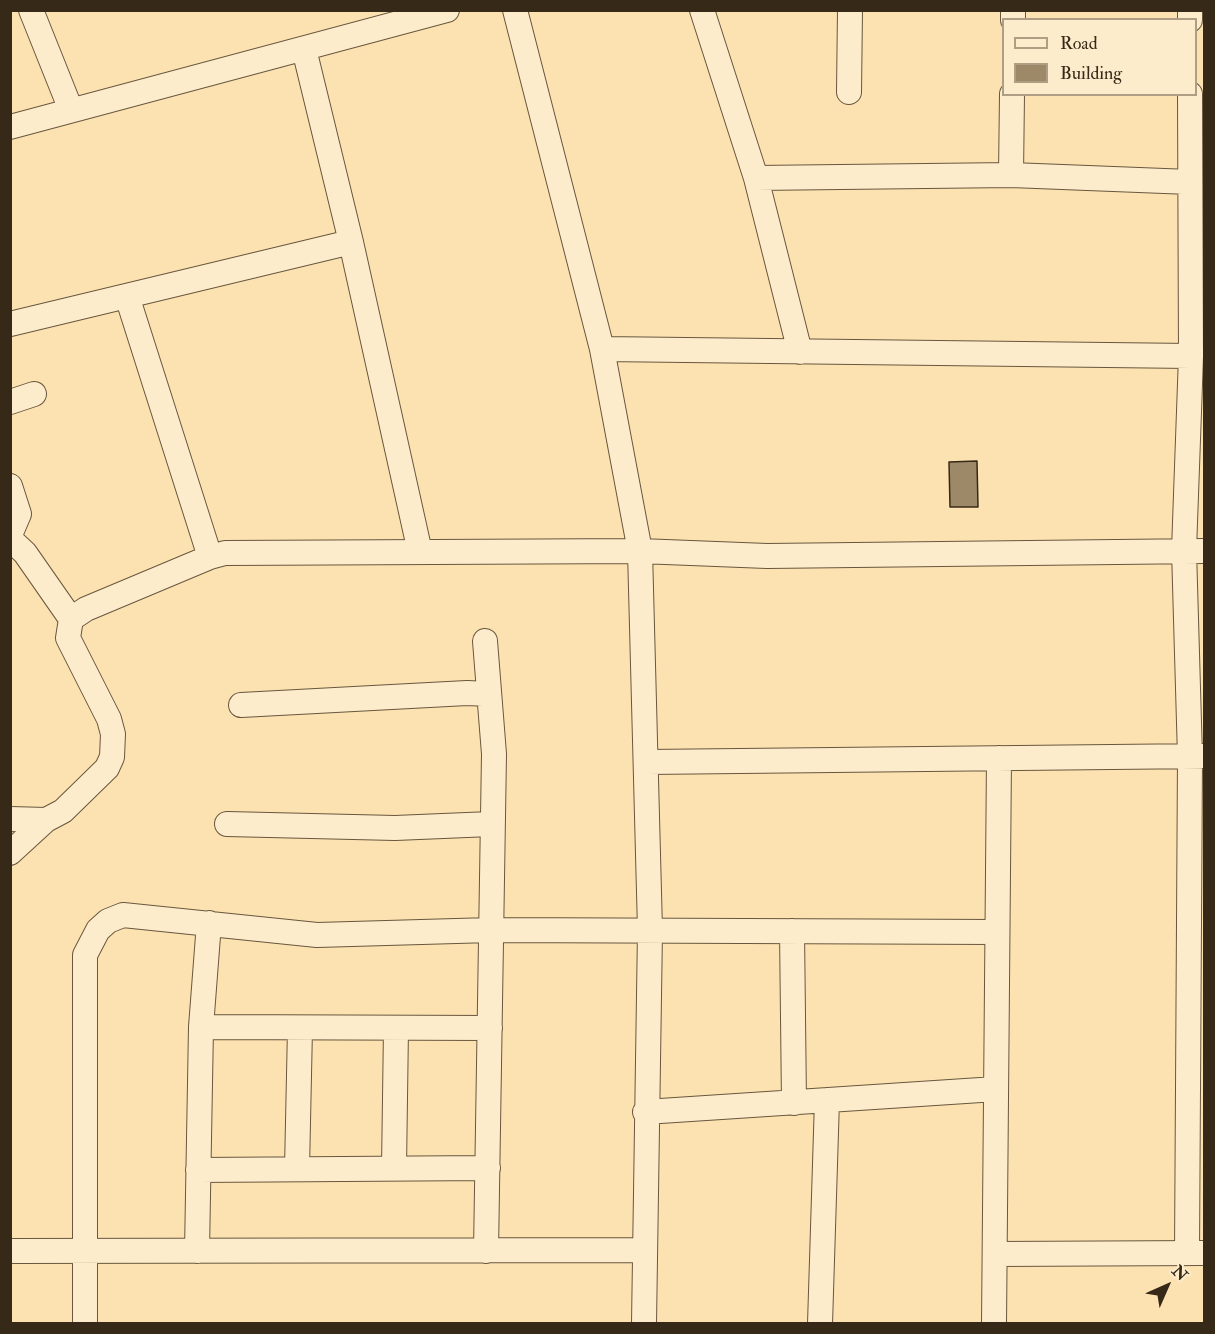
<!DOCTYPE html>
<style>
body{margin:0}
#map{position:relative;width:1215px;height:1334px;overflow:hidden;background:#fce1b1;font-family:"IM FELL Double Pica",serif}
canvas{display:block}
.frame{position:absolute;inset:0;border:12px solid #372918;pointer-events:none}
.legend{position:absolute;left:1002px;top:18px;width:195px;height:78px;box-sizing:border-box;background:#fdeccc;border:2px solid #ae9e84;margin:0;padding:8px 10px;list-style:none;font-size:18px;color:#372918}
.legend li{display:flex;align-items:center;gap:12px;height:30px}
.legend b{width:30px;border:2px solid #ae9e84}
.north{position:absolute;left:1137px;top:1256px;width:60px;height:60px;-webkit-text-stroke:4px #fdeccc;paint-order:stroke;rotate:45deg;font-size:16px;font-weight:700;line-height:24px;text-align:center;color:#372918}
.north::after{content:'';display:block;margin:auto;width:21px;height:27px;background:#372918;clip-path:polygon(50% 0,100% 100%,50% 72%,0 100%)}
</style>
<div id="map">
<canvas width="1215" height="1334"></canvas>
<div class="frame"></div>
<ul class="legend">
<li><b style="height:8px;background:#fdeccc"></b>Road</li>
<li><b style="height:16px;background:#9d8968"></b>Building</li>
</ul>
<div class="north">N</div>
</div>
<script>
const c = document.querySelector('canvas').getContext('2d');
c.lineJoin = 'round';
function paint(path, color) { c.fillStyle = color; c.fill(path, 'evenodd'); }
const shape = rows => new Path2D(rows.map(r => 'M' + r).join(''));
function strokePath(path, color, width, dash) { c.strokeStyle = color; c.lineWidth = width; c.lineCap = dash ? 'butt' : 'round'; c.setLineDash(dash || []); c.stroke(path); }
const building = shape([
 [977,461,978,507,950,507,949,462,977,461]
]);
paint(building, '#9d8968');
strokePath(building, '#372918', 1.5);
const minor = shape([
 [31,10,71,110],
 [515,10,602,349,640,551,650,930,644,1324],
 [702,10,756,178,800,352],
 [1190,10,1190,20],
 [1013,20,1013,10],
 [304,49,351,242,420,552],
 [849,92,850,10],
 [10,127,447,10],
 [1011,175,1012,94],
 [756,178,1011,175,1190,182],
 [127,296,210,557],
 [10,324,351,242],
 [602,349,1191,356],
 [10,402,34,394],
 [10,486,19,514,10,535],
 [10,539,25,553,71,619],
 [485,641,494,754,486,1251],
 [241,705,467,693,489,694],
 [647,762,1204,756],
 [10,819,46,820,63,811,107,768,112,757,113,734,109,719,68,638,71,619,86,609,210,557,225,553,640,551,767,556,1204,551],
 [227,824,395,828,491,824],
 [10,853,46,820],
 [792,931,794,1103],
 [201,1027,490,1028],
 [645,1112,996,1089],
 [394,1168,396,1028],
 [297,1169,300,1028],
 [198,1170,488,1168],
 [10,1251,645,1250],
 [197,1251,201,1027,209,923],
 [1187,1253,1190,757,1184,550,1191,356,1190,94],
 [995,1254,1204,1253],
 [85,1324,85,955,98,930,108,921,123,915,317,935,491,930,997,932],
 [820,1324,827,1100],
 [994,1324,999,758]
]);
strokePath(minor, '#68573e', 26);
strokePath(minor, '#fdeccc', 24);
</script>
